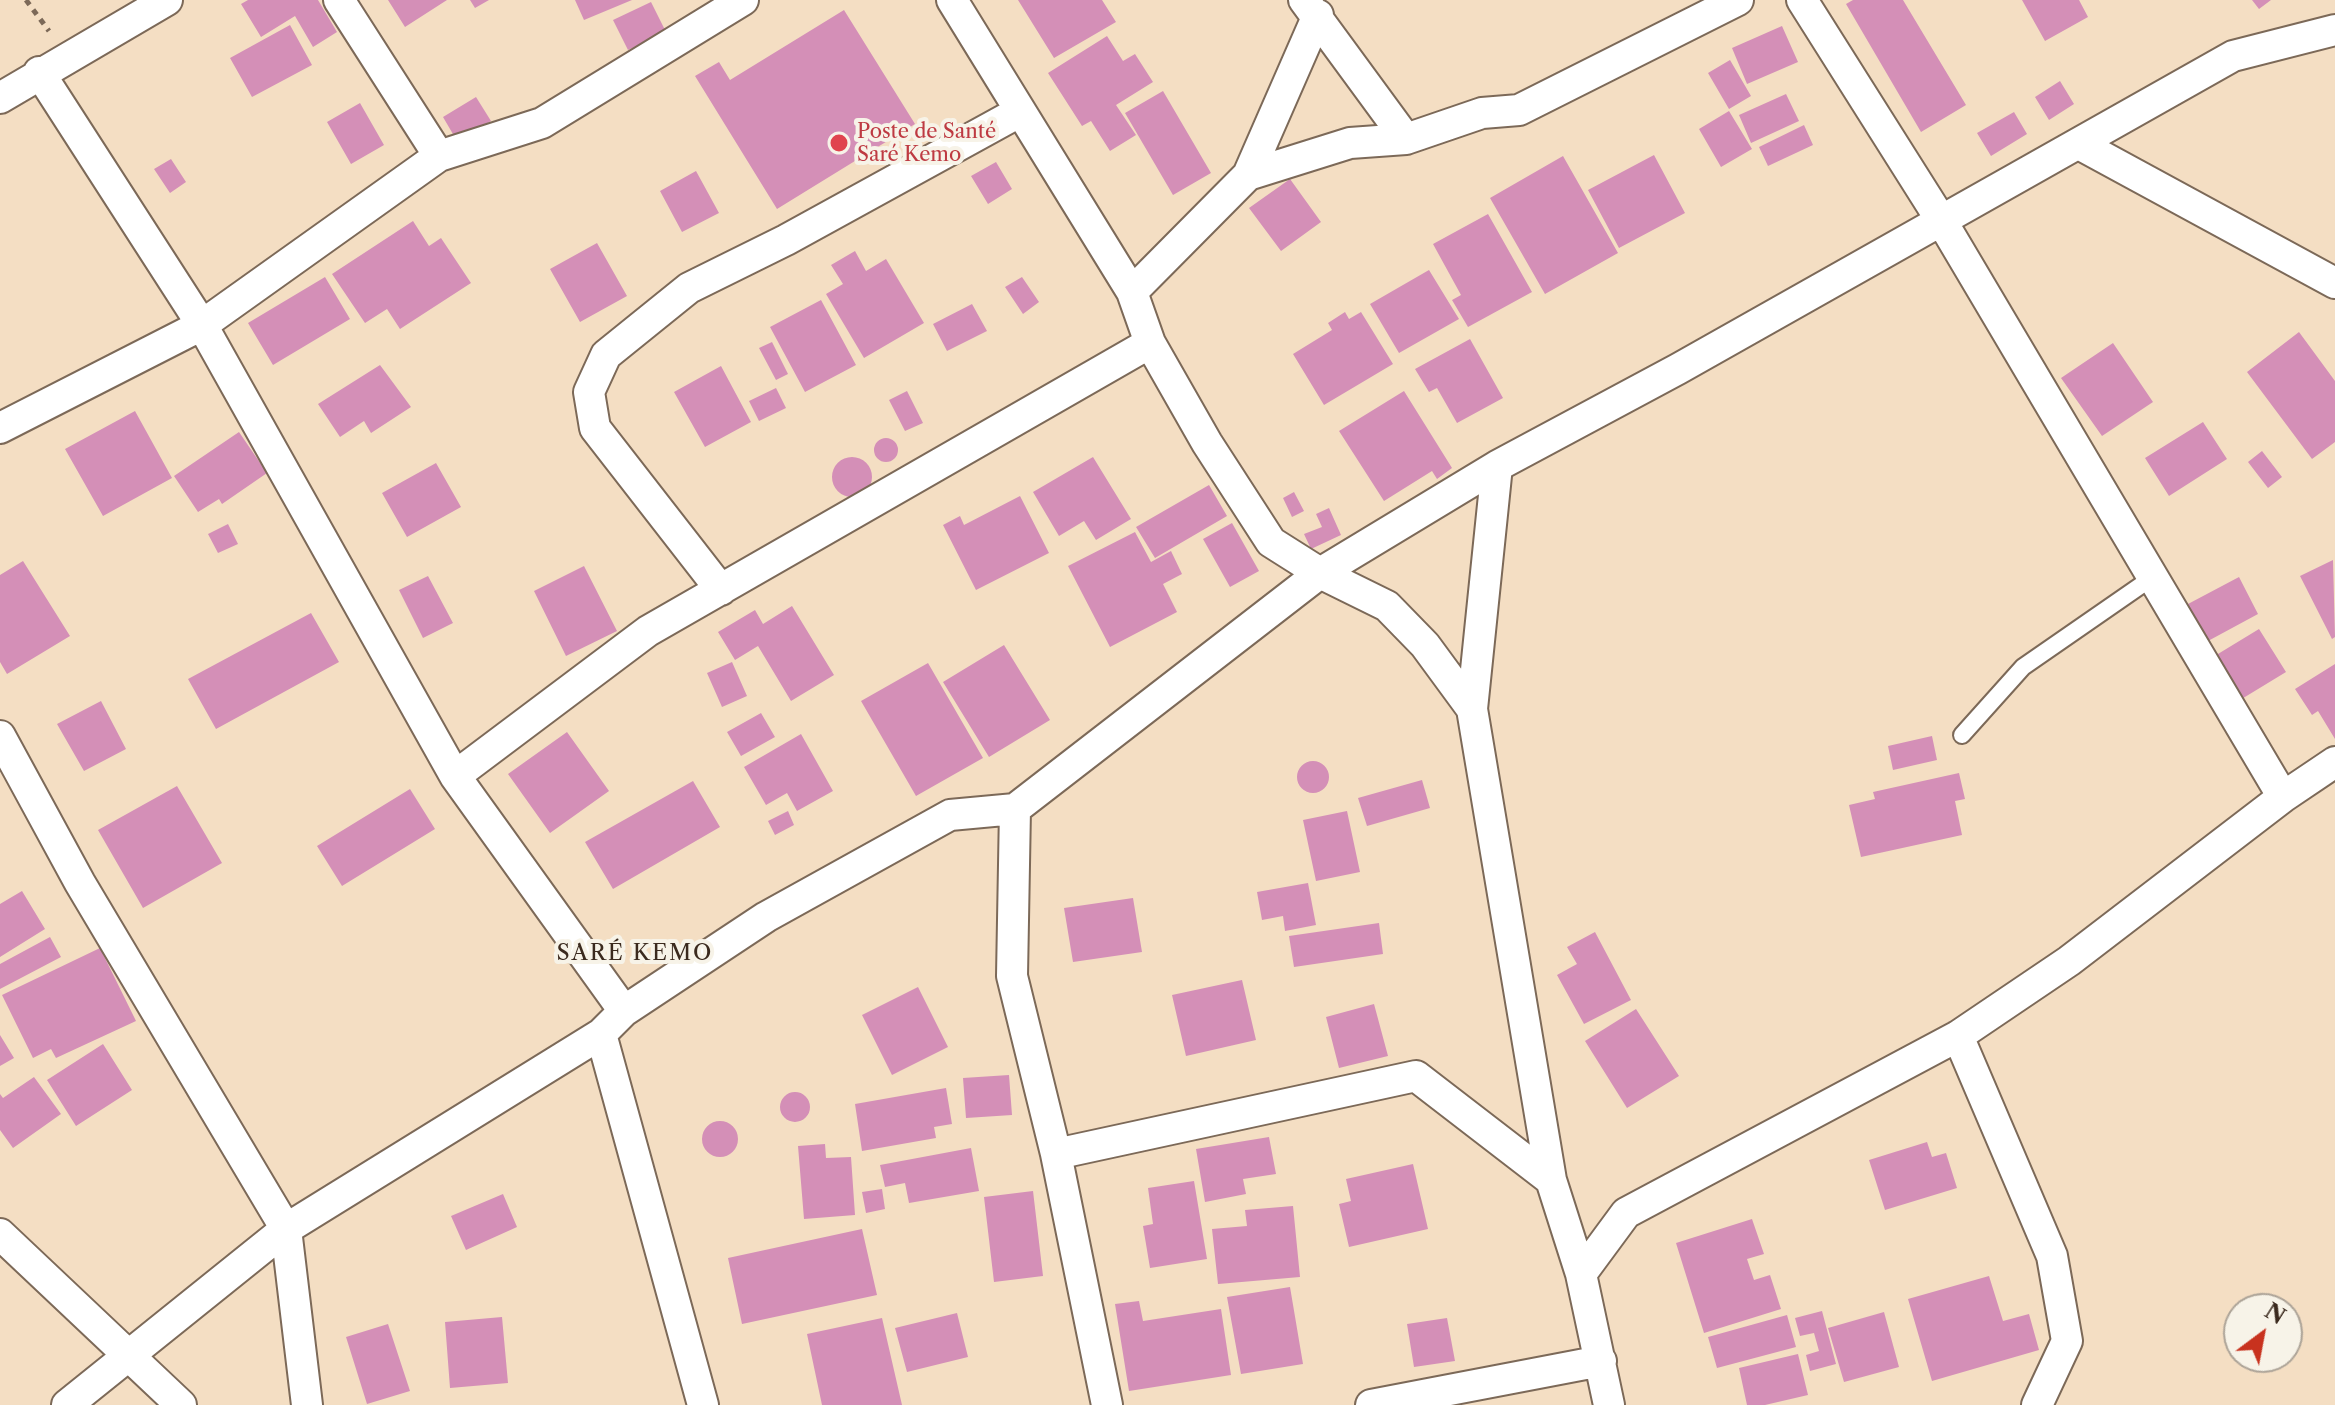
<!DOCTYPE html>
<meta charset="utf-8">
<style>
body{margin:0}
#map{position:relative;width:2335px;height:1405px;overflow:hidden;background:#f4dec3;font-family:"Libre Caslon Text",serif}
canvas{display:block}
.north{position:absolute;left:2223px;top:1293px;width:80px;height:80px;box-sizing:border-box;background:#f7f3e8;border:2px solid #aca397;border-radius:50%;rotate:32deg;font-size:22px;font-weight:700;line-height:32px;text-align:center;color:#3b2a1e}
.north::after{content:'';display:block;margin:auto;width:28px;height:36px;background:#c8321e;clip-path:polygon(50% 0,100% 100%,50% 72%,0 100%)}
</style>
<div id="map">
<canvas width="2335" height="1405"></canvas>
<div class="north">N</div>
</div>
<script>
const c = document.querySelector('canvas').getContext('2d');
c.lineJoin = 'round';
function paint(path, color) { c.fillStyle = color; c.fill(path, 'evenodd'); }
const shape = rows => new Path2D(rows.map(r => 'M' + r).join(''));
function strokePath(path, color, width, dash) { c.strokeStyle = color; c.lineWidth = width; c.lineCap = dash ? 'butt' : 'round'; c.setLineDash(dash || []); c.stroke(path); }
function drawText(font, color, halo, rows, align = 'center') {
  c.font = font + ' "Libre Caslon Text",serif'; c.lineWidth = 8; c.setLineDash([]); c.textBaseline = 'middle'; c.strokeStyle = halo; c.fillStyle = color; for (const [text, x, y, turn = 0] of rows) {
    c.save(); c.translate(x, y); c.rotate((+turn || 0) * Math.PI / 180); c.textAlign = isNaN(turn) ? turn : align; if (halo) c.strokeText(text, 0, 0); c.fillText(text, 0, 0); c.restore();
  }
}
paint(shape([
 [248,0,318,0,337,32,313,47,295,16,261,37,241,4],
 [388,0,447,0,405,27],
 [470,0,489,0,475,8],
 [575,0,632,0,584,20],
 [1018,0,1102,0,1116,22,1054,58],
 [1853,0,1903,0,1966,105,1921,132,1846,4],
 [2022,0,2079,0,2088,17,2045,41],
 [2252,0,2271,0,2259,9],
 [651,2,666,32,628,50,613,20],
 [844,10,915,124,777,209,695,76,719,62,730,80],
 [290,25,312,65,252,97,230,58],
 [1782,26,1798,62,1747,84,1732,48],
 [1107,36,1123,61,1135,54,1153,82,1116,105,1136,135,1110,151,1091,121,1082,126,1048,73],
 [1730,60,1751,96,1729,109,1708,73],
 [2060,81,2074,104,2049,120,2035,97],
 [1163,91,1211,173,1173,195,1125,113],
 [1786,94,1799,121,1751,143,1739,115],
 [476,97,491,121,457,141,443,117],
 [360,103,384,145,351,164,327,122],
 [1729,111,1752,149,1721,167,1699,129],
 [2014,112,2027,134,1991,156,1977,133],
 [1804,125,1813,145,1768,166,1759,147],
 [1654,155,1685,213,1619,248,1588,190],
 [1563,156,1618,253,1545,294,1490,198],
 [171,159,186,182,170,193,154,169],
 [996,162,1012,189,988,204,971,176],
 [696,171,719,213,682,232,660,191],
 [1290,179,1321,222,1281,251,1249,208],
 [1488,214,1532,292,1468,327,1452,300,1461,295,1433,244],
 [413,221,429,246,441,238,471,283,400,329,387,309,365,323,332,274],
 [597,243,627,296,580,322,550,269],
 [855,251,866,271,886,259,924,323,864,358,826,294,843,284,831,265],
 [1429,270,1459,319,1399,353,1370,304],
 [325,277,350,319,273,365,248,323],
 [1022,277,1039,302,1023,314,1005,287],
 [821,300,856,365,805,392,770,327],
 [972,304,987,331,947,351,933,324],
 [1345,312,1349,319,1361,312,1393,364,1324,405,1293,354,1332,330,1328,323],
 [2299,332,2335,381,2335,442,2312,459,2247,372],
 [1470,339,1503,398,1457,423,1437,388,1429,392,1415,369],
 [772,342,788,374,776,380,759,348],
 [2113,343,2153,402,2102,436,2061,378],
 [380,365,411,407,371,433,364,421,340,437,318,404],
 [721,366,751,422,705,447,674,392],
 [776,388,786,408,759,421,749,401],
 [907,391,923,423,905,431,889,400],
 [1404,391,1452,468,1437,479,1432,471,1384,501,1339,431],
 [135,411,172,478,103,516,65,449],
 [2203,422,2227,459,2169,496,2145,458],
 [239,432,267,473,222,504,219,499,198,512,174,476],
 '874 450a12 12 0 1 1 24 0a12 12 0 1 1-24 0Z',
 [2262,451,2282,477,2268,488,2248,462],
 '832 477a20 20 0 1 1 40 0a20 20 0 1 1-40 0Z',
 [1093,457,1131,519,1096,540,1084,521,1059,536,1033,492],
 [436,463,461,507,407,537,382,493],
 [1209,485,1227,516,1155,558,1136,527],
 [1294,492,1304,511,1292,517,1283,498],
 [1020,496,1049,553,976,590,943,525,960,516,964,525],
 [1329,508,1341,535,1311,549,1304,534,1322,527,1316,514],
 [1232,523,1259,571,1230,587,1203,539],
 [228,524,238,544,218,553,208,534],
 [1135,532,1151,562,1171,551,1182,574,1163,584,1177,612,1110,647,1068,566],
 [2333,560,2335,637,2332,639,2300,576],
 [23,561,70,636,7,674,0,662,0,575],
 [584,566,617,631,566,656,534,591],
 [428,576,453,623,423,638,399,590],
 [2239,577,2258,614,2208,641,2188,604],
 [792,606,834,675,791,701,758,646,735,660,718,632,755,610,763,624],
 [311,613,339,662,216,729,188,679],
 [2259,629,2286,672,2240,700,2213,657],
 [1004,645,1050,720,989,757,943,682],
 [732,662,747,696,722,707,707,673],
 [928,663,983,758,916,796,861,701],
 [2335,664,2335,739,2318,711,2312,715,2295,689],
 [101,701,126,749,84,771,57,724],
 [761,713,775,737,741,756,727,732],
 [567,732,609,791,550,833,508,774],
 [801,734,833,791,797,811,787,793,766,805,744,767],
 [1932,736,1937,760,1893,770,1888,746],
 '1297 777a16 16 0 1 1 32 0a16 16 0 1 1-32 0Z',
 [1959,773,1965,799,1955,801,1962,835,1861,857,1849,805,1875,799,1873,792],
 [1422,780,1430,808,1367,826,1358,798],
 [693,781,720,827,613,889,585,842],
 [177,786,222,863,143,908,98,830],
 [410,789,435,829,342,886,317,846],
 [788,811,794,825,775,835,768,821],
 [1347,811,1360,872,1316,881,1303,820],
 [1308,883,1316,925,1285,931,1283,916,1262,920,1257,892],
 [22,891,45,929,0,957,0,904],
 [1133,898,1142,952,1073,962,1064,908],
 [1379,923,1383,954,1294,967,1289,936],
 [1595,932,1631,1000,1584,1024,1557,975,1577,964,1567,947],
 [50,937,61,957,0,989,0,964],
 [100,948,136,1021,56,1058,51,1049,33,1058,2,995],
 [1242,980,1256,1040,1186,1056,1172,995],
 [918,987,948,1047,892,1075,862,1015],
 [1374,1004,1388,1056,1339,1068,1326,1017],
 [1636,1009,1679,1076,1627,1108,1585,1041],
 [0,1035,14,1058,0,1066],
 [103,1044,132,1090,76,1126,47,1080],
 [1009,1075,1012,1115,966,1118,963,1078],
 [34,1077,61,1114,13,1148,0,1130,0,1094,3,1098],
 [946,1088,952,1124,934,1127,936,1138,862,1151,855,1104],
 '780 1107a15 15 0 1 1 30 0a15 15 0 1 1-30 0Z',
 '702 1139a18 18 0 1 1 36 0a18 18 0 1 1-36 0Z',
 [1269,1137,1276,1174,1243,1179,1246,1194,1205,1202,1196,1149],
 [1927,1142,1932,1157,1946,1153,1957,1188,1885,1210,1869,1160],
 [825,1144,826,1158,851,1157,855,1215,804,1219,798,1146],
 [971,1148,979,1191,909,1203,905,1183,885,1187,880,1165],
 [1413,1164,1428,1229,1349,1247,1339,1204,1351,1201,1346,1179],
 [1194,1181,1207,1259,1150,1268,1143,1226,1153,1224,1148,1188],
 [882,1189,885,1209,866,1213,862,1192],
 [1033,1191,1043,1276,994,1282,984,1197],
 [503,1194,517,1227,466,1250,451,1216],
 [1293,1206,1300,1277,1218,1284,1212,1229,1247,1226,1245,1210],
 [1752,1219,1764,1254,1747,1259,1754,1280,1770,1275,1781,1309,1704,1333,1676,1243],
 [862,1229,877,1295,742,1324,728,1258],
 [1989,1276,2003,1321,2029,1314,2039,1350,1932,1381,1908,1299],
 [1290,1287,1303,1364,1241,1374,1227,1297],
 [1139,1301,1143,1321,1221,1309,1231,1375,1129,1391,1115,1304],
 [1822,1311,1836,1364,1810,1371,1806,1355,1819,1351,1814,1333,1800,1336,1795,1318],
 [1884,1312,1899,1367,1844,1382,1828,1328],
 [957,1313,968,1357,907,1372,895,1328],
 [1787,1315,1796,1347,1717,1368,1708,1337],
 [502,1317,508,1383,450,1388,445,1322],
 [882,1318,902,1405,822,1405,807,1334],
 [1447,1318,1455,1361,1414,1367,1407,1324],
 [388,1324,410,1391,367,1404,346,1337],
 [1798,1354,1808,1395,1765,1405,1747,1405,1739,1368]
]), '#d48fb7');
const service = shape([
 [1962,735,2023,667,2153,577]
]);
const minor = shape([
 [339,0,439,156],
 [952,0,1132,292,1150,343,1207,443,1271,542,1320,573,1387,606,1425,645,1472,709],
 [1304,0,1406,139,1482,113,1519,110,1738,0],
 [39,72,202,325,455,776,624,1011],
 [0,98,167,0],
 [2079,144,2335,283],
 [1248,175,1318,15],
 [1132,292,1248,175,1350,143,1406,139],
 [0,428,202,325,439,156,542,123,743,0],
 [1497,466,1472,709,1551,1180,1581,1274,1609,1405],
 [721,590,595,428,589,392,606,355,689,288,786,240,1019,112],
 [0,736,80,883,286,1229,307,1405],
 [455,776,648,631,1150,343],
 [2283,797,2335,762],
 [1015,809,1012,976,1056,1154,1107,1405],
 [601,1034,703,1405],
 [1958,1036,2052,1256,2067,1341,2037,1405],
 [1056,1154,1416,1076,1551,1180],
 [0,1234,181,1405],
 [1581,1274,1626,1213,1958,1036,2069,961,2283,797,1941,220,1802,0],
 [67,1405,286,1229,601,1034,624,1011,766,917,950,815,1015,809,1320,573,1497,466,1678,369,2233,56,2335,30],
 [1371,1405,1601,1361]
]);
strokePath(service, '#7c6958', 20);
strokePath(minor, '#7c6958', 34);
strokePath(shape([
 [26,0,49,31]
]), '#7c6958', 5, [6, 6]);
strokePath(service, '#fff', 16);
strokePath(minor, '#fff', 30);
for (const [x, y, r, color] of [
 [839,143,10,"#e0444e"]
]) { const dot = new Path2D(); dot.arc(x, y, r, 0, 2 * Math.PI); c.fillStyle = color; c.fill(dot); strokePath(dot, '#f7f3e8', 3); }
drawText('20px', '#be3a42', '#f7f3e8', [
 ["Poste de Santé",857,132],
 ["Saré Kemo",857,155]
], 'left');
c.letterSpacing = '2px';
drawText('22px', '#3b2a1e', '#f7f3e8', [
 ["SARÉ KEMO",635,954]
]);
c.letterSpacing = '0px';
</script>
